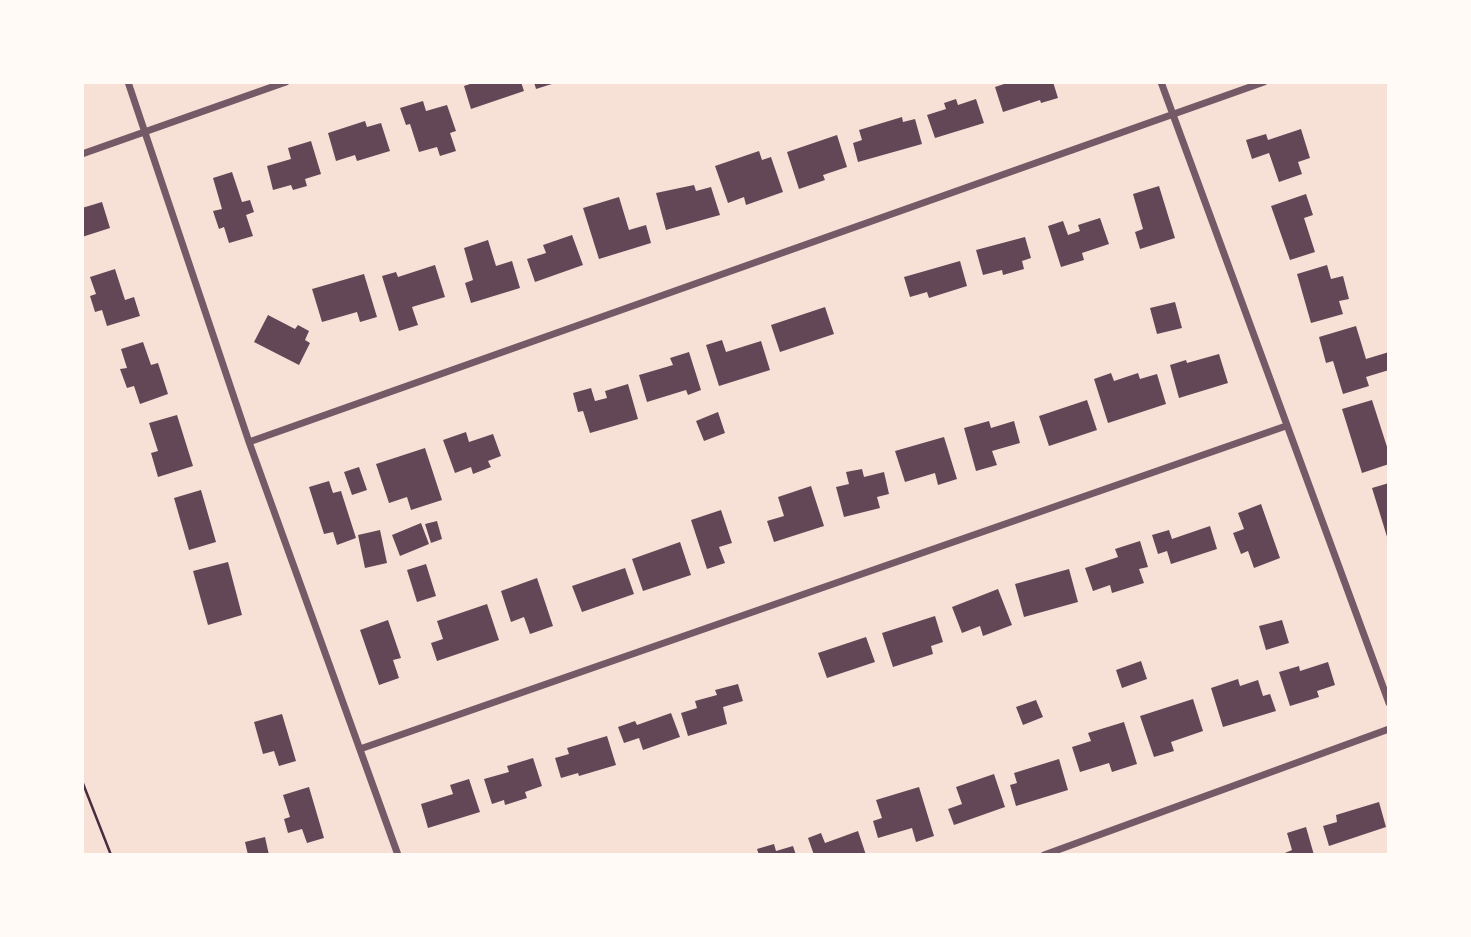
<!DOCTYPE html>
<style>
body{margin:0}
#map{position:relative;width:1471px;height:937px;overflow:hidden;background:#f7e1d7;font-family:Manrope,sans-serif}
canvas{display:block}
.frame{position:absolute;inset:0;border:84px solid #fffaf5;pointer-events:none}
</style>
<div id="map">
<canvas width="1471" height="937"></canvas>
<div class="frame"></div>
</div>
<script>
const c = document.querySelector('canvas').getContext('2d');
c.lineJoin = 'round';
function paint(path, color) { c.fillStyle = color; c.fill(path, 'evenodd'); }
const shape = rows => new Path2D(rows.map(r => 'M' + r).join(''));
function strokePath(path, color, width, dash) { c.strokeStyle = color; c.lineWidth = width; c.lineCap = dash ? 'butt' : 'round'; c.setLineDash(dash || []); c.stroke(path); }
paint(shape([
 [476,82,521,82,524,91,471,109,464,86],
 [534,82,555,82,555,83,536,89],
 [1010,82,1053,82,1058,98,1041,103,1040,100,1003,112,995,87],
 [956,99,958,105,976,99,984,123,935,138,927,115,946,109,944,103],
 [423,101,426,111,447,105,456,131,450,133,456,151,440,156,437,147,419,152,410,124,406,125,400,108],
 [902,117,903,122,915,119,922,144,858,162,853,143,862,140,859,130],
 [365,121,367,127,381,123,390,151,357,161,355,155,336,161,328,133],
 [1301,129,1310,158,1298,162,1302,174,1279,182,1269,153,1252,159,1246,140,1266,134,1268,140],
 [837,135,847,167,823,175,825,180,799,189,787,152],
 [311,141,321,174,305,179,307,186,293,190,291,185,273,190,267,166,291,159,288,148],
 [759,151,762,160,771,157,783,192,746,205,744,197,728,203,715,166],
 [232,172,242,202,250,200,254,212,246,215,253,236,229,243,224,227,219,229,213,211,222,209,213,178],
 [694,185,696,191,711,187,720,215,666,230,656,193],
 [1159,186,1175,238,1140,249,1135,232,1143,229,1133,194],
 [1306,194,1313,215,1304,218,1315,252,1290,260,1271,206],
 [619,197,629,230,646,225,651,243,599,259,583,208],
 [102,202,110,228,82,237,82,208],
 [1100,218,1109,244,1082,253,1084,260,1061,267,1048,226,1063,221,1068,235,1080,231,1078,225],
 [572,235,583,265,535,282,527,259,546,253,543,245],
 [1025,237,1031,258,1022,261,1024,269,1003,275,1002,270,983,275,976,250],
 [488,240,496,266,512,261,520,288,471,303,465,283,473,280,464,248],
 [960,261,967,286,929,298,927,292,910,297,904,277],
 [435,265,445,297,412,307,418,325,399,331,382,276,396,272,398,277],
 [1327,265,1331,279,1343,276,1349,299,1339,301,1343,314,1311,323,1297,274],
 [115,269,125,300,134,297,140,316,107,326,102,310,95,312,90,296,96,294,90,277],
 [364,274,377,317,360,322,357,312,322,322,312,289],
 [1175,302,1182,328,1157,334,1150,308],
 [825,307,834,334,780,352,771,325],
 [268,315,295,329,298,325,309,331,305,340,310,343,299,365,254,342],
 [1356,326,1366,359,1389,352,1389,370,1366,377,1369,386,1343,394,1333,361,1326,363,1319,337],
 [722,340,726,352,761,341,770,370,719,386,706,345],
 [143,342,151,365,158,363,168,394,140,404,134,386,127,388,120,369,127,368,121,349],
 [689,352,701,390,688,395,686,390,647,402,639,375,673,365,670,358],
 [1219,354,1228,383,1179,398,1170,365,1186,360,1187,363],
 [1111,373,1114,381,1138,373,1140,379,1157,374,1166,404,1108,423,1094,379],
 [628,384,638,419,590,433,583,411,578,412,573,393,591,388,595,401,607,398,605,391],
 [1087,400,1097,430,1049,446,1039,416],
 [1372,400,1389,453,1389,464,1362,473,1342,409],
 [718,412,725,433,704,441,696,421],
 [177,415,193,466,158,477,151,453,158,451,149,423],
 [989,421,991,428,1014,421,1020,443,992,451,997,465,976,471,964,428],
 [466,432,469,442,493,434,501,456,488,461,491,467,473,474,471,467,455,473,443,440],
 [944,437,957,479,938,485,935,473,905,482,895,451],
 [425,448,442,500,411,510,407,497,389,503,376,464],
 [359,467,367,490,352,495,344,472],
 [862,469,864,477,884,472,889,494,877,497,880,508,844,517,836,487,849,484,846,472],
 [329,481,333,493,341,491,356,538,337,545,333,532,324,534,309,487],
 [1389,483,1389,540,1388,540,1372,488],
 [811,486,824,526,774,542,767,521,784,516,778,497],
 [201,490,216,542,189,550,174,498],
 [1261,504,1280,558,1254,568,1248,551,1241,554,1233,533,1244,529,1238,513],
 [721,510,732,543,719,547,725,563,707,569,691,520],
 [437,521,442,539,431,543,425,524],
 [421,523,429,544,400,556,392,535],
 [1210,526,1217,549,1171,564,1167,551,1158,554,1152,535,1169,530,1172,539],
 [380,530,387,563,365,568,358,535],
 [1140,541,1148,567,1139,569,1144,583,1112,593,1110,585,1093,591,1085,568,1118,557,1115,549],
 [680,542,691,575,643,591,632,559],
 [228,562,242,615,208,625,193,571],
 [426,564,436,596,417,602,407,570],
 [625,568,634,594,582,612,572,586],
 [1069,569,1078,602,1024,617,1015,584],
 [537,578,553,626,530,634,524,617,511,622,501,591],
 [998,589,1012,625,983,636,980,626,962,633,952,607],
 [487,604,499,640,437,661,431,643,443,639,437,621],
 [935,616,943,642,931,646,933,654,893,667,882,633],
 [388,620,401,658,393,660,399,678,379,685,360,630],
 [1282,620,1289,643,1266,650,1259,626],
 [866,637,875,662,827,678,818,653],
 [1141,661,1147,679,1122,688,1116,670],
 [1328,662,1335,685,1317,691,1319,697,1290,706,1279,672,1299,666,1300,671],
 [1238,679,1240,686,1258,680,1263,696,1270,694,1276,711,1223,727,1211,688],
 [738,684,743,701,723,707,727,724,688,736,681,713,697,708,695,701,717,695,715,690],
 [1193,699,1203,731,1171,742,1174,751,1154,757,1140,716],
 [1036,700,1043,717,1023,725,1016,707],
 [671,713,680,737,643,750,639,738,624,743,618,727,635,721,637,725],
 [282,714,296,761,279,766,274,751,263,754,254,722],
 [1124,722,1137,764,1112,772,1109,763,1080,772,1072,747,1091,741,1088,733],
 [607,736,616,765,579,776,578,773,561,778,555,758,569,754,567,748],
 [533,758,542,786,525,792,527,798,505,805,504,800,492,804,484,779,509,772,507,766],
 [1059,759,1068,790,1016,806,1010,785,1017,783,1014,773],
 [994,774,1005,807,954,825,948,809,962,804,956,787],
 [469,779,480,812,428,828,421,804,453,794,450,785],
 [309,787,324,838,307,843,302,829,288,833,284,819,290,817,283,795],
 [919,787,934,836,916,842,912,828,878,838,873,821,882,818,876,800],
 [1379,802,1386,827,1329,846,1323,826,1337,822,1336,815],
 [1306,827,1314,855,1280,855,1292,850,1287,833],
 [858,831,866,855,814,855,808,838,821,833,825,843],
 [265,837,269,855,248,855,245,842],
 [774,844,776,851,793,846,796,855,759,855,757,849]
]), '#644757');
strokePath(shape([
 [82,781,111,855]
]), '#4a2c40', 2.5);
strokePath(shape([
 [128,82,249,442,398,855],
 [1161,82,1389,703],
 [82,154,286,82],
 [249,442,1264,82],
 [360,749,1286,426],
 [1044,855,1389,729]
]), '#755966', 7);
</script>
